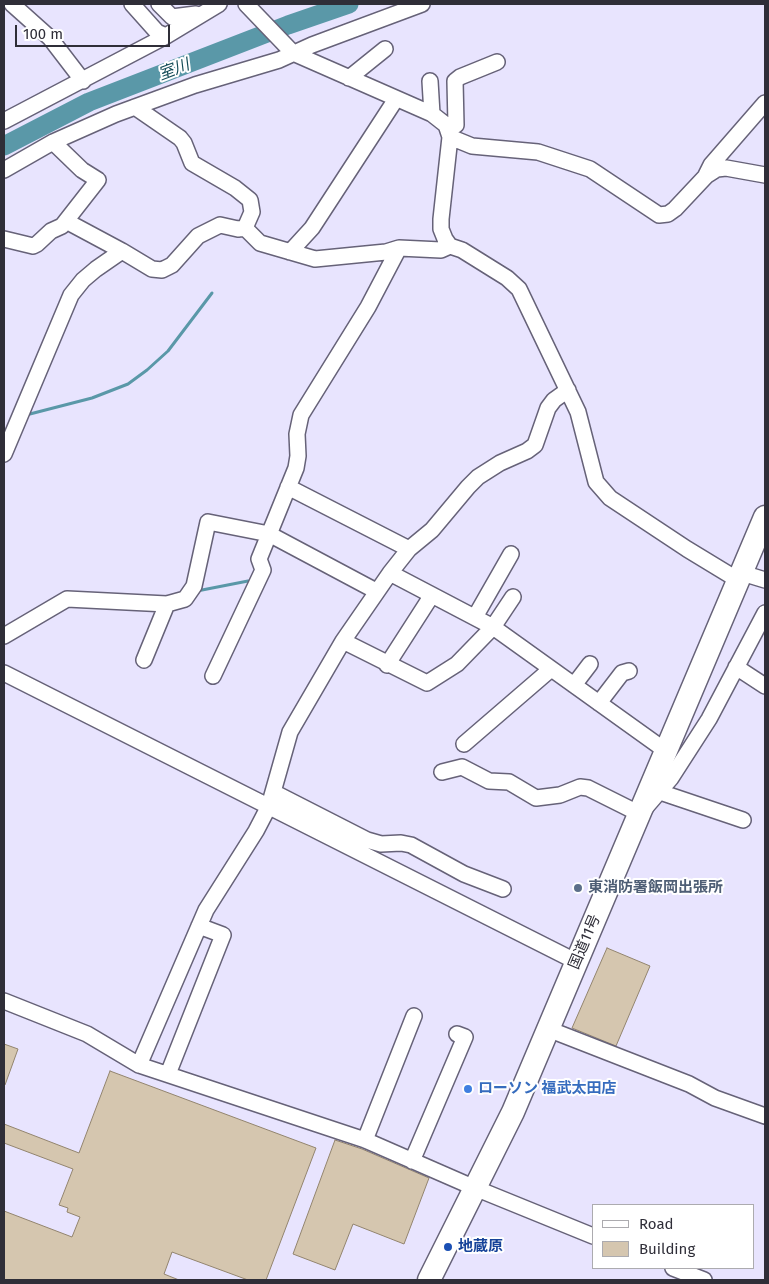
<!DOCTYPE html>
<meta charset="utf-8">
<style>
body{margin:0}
#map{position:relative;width:769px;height:1284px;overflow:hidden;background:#e8e4fe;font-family:"Fira Sans",sans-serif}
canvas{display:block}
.frame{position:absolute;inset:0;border:5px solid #2f2e38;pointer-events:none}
.legend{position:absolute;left:592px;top:1204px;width:162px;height:65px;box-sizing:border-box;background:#fff;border:1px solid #acabaf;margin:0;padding:6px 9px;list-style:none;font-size:15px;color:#2f2e38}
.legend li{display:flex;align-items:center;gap:10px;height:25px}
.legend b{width:25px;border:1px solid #acabaf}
.scale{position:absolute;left:15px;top:25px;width:155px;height:22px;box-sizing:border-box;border:2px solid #2f2e38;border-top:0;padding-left:6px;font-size:15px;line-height:18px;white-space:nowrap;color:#2f2e38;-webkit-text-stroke:4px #fff;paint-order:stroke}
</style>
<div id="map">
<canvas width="769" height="1284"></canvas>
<div class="frame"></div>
<ul class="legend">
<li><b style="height:6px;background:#fff"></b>Road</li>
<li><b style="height:14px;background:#d5c6af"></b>Building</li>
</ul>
<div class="scale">100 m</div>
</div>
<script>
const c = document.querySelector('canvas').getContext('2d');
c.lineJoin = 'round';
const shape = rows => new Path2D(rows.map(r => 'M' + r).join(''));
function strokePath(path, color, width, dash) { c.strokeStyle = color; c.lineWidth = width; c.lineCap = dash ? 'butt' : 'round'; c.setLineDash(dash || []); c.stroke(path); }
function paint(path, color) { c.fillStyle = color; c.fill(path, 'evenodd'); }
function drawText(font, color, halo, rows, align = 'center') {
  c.font = font + ' "Fira Sans","Noto Sans JP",sans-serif'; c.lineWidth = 4; c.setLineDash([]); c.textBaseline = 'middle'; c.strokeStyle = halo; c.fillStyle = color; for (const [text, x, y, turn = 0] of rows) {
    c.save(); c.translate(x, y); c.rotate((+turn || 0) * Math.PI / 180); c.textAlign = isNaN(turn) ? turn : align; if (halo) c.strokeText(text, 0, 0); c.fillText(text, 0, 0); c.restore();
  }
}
strokePath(shape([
 [26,415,92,398,128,384,147,370,168,351,212,293],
 [197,591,248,581]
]), '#5a98a8', 3);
strokePath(shape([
 [4,146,89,102,288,25,349,4]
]), '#5a98a8', 19);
const building = shape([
 [607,948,650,966,616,1046,572,1028,607,948],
 [4,1044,18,1049,5,1085,4,1085,4,1044],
 [110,1071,316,1148,266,1280,248,1280,172,1252,164,1274,179,1280,4,1280,4,1211,72,1237,80,1217,67,1212,68,1208,59,1205,73,1169,4,1143,4,1124,79,1153,110,1071],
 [335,1140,362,1149,429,1178,404,1244,353,1224,335,1270,293,1254,335,1140]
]);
paint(building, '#d5c6af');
strokePath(building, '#92846e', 1);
const minor = shape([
 [12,4,50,38,83,81],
 [132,4,157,32,166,36],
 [159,4,172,17,196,14],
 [246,4,293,53,432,114,446,125,450,137,441,219,441,229,445,239,450,246,462,250,507,278,519,289,578,412,596,482,610,498,687,549,738,580],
 [349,78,385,49],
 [430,81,432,114],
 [135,107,180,138,184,143,192,163,235,188,250,200,252,212,245,228],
 [4,121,166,36,219,4],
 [449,130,456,125,455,81,460,77,497,62],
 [450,137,472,146,538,152,590,169,659,215,668,214,675,209,706,176,717,169,726,168,765,175],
 [4,170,53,142,116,114,195,85,279,60,312,45,422,4],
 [706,175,711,165,765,103],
 [66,221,122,251],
 [4,239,33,246,37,244,51,231,62,226,98,180,82,170,53,142],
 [290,252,312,228,396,99],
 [4,454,71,295,83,280,96,269,122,251,152,269,162,270,172,265,198,236,220,225,238,229,245,228,260,243,315,259,386,252,399,248,441,250,450,246],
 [288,487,409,549],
 [390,573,493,627,666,751],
 [742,573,765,580],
 [475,617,511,554],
 [4,636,67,599,167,604,185,599,194,586,208,522,269,534,376,591],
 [343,641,427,683,457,664,493,627,513,597],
 [144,660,167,604],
 [387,665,432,595],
 [736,667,765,686],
 [4,673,577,962],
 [213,676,263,570,259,559,296,468,298,456,297,434,301,415,368,307,399,248],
 [574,685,590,664],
 [599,703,622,673,629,671],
 [464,744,551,669],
 [442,772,462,767,489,781,509,782,536,798,560,795,580,787,588,788,640,814,671,778,709,719,765,613],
 [273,792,367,840,381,844,401,843,411,845,464,874,503,889],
 [660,792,743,820],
 [4,1001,87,1034,139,1065,365,1140,475,1188,593,1236],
 [548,1029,689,1084,715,1098,765,1116],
 [139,1065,206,910,256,831,269,806,290,732,343,641,390,573,409,549,432,530,468,487,478,477,500,463,527,451,535,445,548,408,554,400,568,390],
 [168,1074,223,935,199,926],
 [365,1140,414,1016],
 [412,1161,465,1037,457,1034],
 [673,1268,704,1280]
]);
const highway = shape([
 [429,1280,513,1112,765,517]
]);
strokePath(minor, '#666278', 18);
strokePath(highway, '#666278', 25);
strokePath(minor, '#fff', 15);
strokePath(highway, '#fff', 22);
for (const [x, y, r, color] of [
 [578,888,5,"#5c6f8a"],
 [468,1089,5,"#3f7fe0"],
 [448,1247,5,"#1a4fb4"]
]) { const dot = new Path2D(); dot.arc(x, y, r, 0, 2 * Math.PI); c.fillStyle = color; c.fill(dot); strokePath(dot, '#fff', 2); }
drawText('bold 15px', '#4e5e75', '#fff', [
 ["東消防署飯岡出張所",588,888]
], 'left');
drawText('15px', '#2f2e38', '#fff', [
 ["国道11号",585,942,-67]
]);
drawText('bold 15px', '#366cbe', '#fff', [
 ["ローソン 福武太田店",478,1089]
], 'left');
drawText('bold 15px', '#164399', '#fff', [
 ["地蔵原",458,1247]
], 'left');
drawText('italic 16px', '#124a56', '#fff', [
 ["室川",174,70,-21]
]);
</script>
